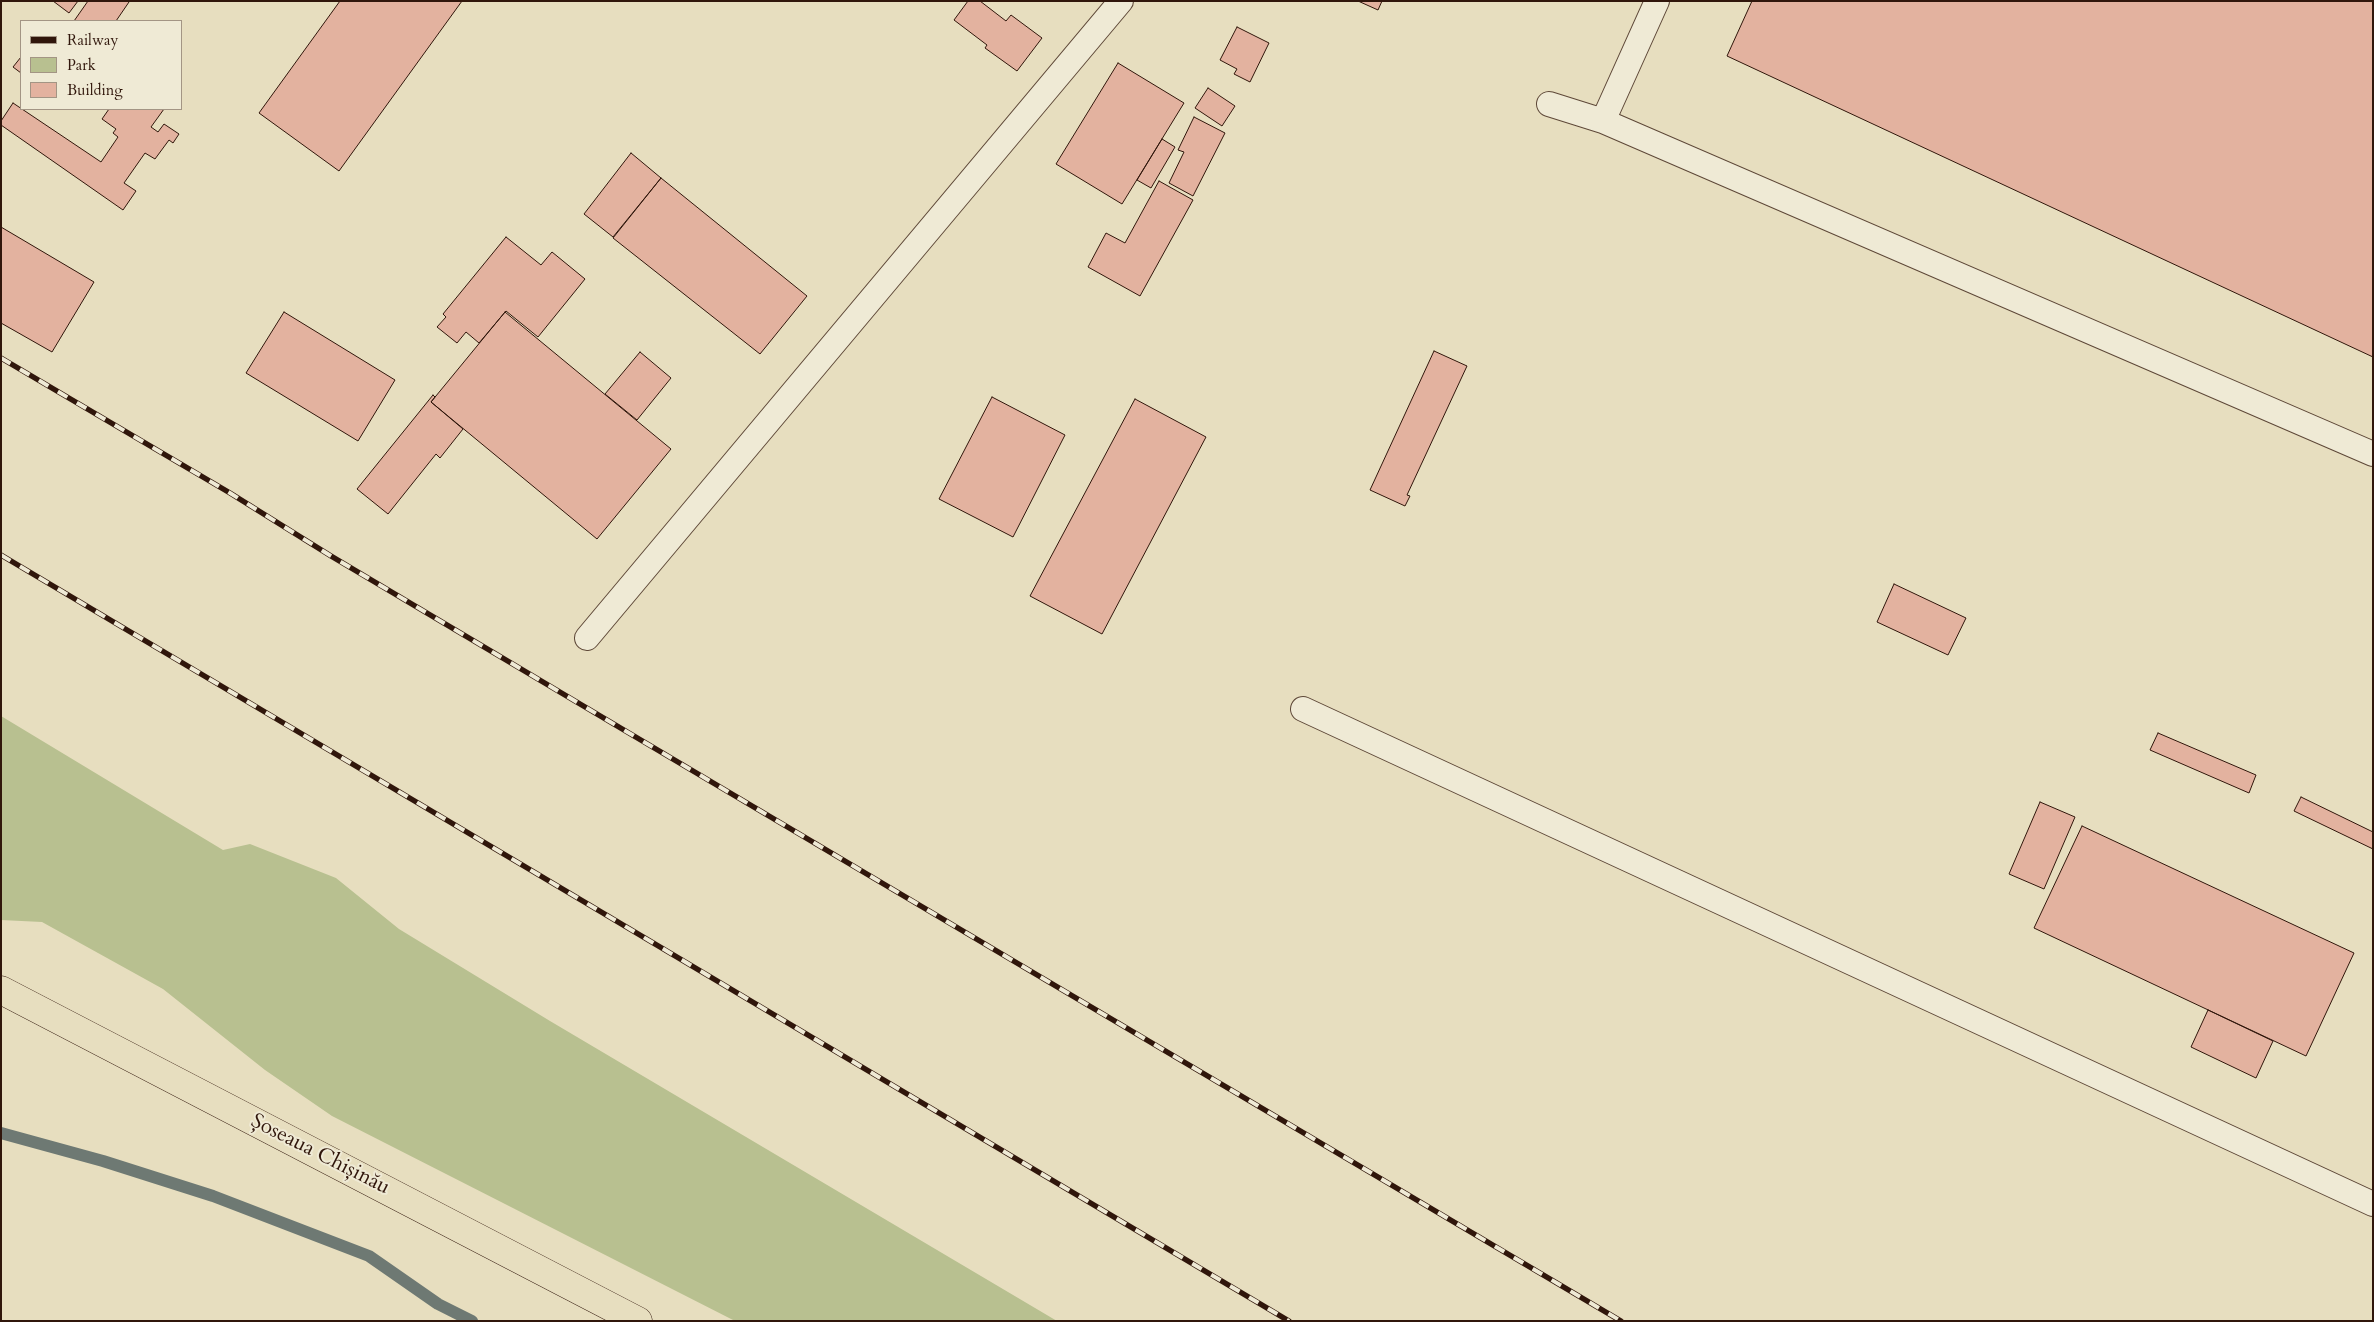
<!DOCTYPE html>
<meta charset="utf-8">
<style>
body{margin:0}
#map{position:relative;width:2374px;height:1322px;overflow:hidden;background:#e7debf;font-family:Cardo,serif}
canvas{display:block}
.frame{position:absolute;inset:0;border:2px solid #30160b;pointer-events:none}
.legend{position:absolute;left:20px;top:20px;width:162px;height:90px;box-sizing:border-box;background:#efead5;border:1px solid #a39584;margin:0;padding:6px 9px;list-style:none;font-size:15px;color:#30160b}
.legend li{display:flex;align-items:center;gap:10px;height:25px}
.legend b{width:25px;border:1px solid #a39584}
</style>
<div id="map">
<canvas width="2374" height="1322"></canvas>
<div class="frame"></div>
<ul class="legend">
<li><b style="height:6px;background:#30160b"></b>Railway</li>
<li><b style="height:14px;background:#b8c090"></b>Park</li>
<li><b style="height:14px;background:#e3b29f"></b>Building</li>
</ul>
</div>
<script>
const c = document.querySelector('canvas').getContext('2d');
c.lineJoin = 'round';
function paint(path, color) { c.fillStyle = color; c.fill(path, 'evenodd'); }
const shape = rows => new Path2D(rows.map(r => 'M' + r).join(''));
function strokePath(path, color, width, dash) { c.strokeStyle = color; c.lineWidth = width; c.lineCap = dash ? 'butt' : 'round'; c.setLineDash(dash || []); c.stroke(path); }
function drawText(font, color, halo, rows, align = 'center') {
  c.font = font + ' Cardo,serif'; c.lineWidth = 4; c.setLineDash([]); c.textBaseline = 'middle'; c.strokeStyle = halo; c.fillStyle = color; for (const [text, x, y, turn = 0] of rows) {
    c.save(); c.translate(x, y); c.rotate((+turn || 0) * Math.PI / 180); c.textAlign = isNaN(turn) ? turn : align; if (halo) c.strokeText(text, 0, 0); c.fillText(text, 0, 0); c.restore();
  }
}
paint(shape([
 [1,716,223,850,250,844,336,878,399,929,550,1021,1057,1321,735,1321,332,1116,265,1070,163,989,42,922,1,920]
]), '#b8c090');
strokePath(shape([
 [1,1133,103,1161,213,1196,369,1256,438,1304,472,1321]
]), '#6e7973', 12);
const building = shape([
 [53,1,78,1,69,13,53,1],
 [88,1,128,1,129,2,116,21,74,21,88,1],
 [340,1,462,1,339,171,259,113,340,1],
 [968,1,980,1,1006,21,1011,15,1042,38,1017,71,985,48,987,45,954,20,968,1],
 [1358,1,1382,1,1378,10,1358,1],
 [1752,1,2373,1,2373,357,1727,56,1752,1],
 [1237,27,1269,43,1250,82,1234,74,1237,69,1220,60,1237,27],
 [21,57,21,73,13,67,21,57],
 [1118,63,1184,103,1122,204,1056,164,1118,63],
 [1208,88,1235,106,1222,126,1195,108,1208,88],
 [13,103,101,162,118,137,113,133,116,129,102,119,109,109,164,109,151,127,158,132,164,124,179,134,173,143,169,140,155,159,145,153,124,183,136,191,123,210,1,125,1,121,13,103],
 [1194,117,1225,133,1193,196,1169,183,1184,152,1178,150,1194,117],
 [1162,139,1175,147,1151,188,1137,180,1162,139],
 [631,153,661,178,613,237,584,214,631,153],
 [661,178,807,296,760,354,613,238,661,178],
 [1159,181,1193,200,1140,296,1088,267,1106,233,1125,243,1159,181],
 [1,227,94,282,52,352,1,323,1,227],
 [506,237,541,265,552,252,585,279,538,337,506,311,479,343,466,332,457,343,437,327,446,317,443,314,506,237],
 [284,312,395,380,358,441,246,373,284,312],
 [505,312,671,449,597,539,431,402,505,312],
 [1434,351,1467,366,1407,495,1410,496,1405,506,1370,490,1434,351],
 [640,352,671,378,637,420,605,394,640,352],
 [433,395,435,397,431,402,463,429,440,458,436,454,388,514,357,489,433,395],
 [992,397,1065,435,1013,537,939,499,992,397],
 [1135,399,1206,437,1102,634,1030,596,1135,399],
 [1894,584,1966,618,1948,655,1877,622,1894,584],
 [2158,733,2256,775,2249,793,2150,750,2158,733],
 [2301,797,2373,832,2373,849,2294,811,2301,797],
 [2040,802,2075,817,2044,889,2009,874,2040,802],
 [2082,826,2354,953,2306,1056,2034,928,2082,826],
 [2208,1010,2273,1041,2256,1078,2191,1047,2208,1010]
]);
paint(building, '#e3b29f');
strokePath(building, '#30160b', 1);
const lane = shape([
 [1549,104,1603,121,1657,1],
 [1603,121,2373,454],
 [587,638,1121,1],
 [1303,709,2373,1204]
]);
const highway = shape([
 [1,990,638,1321]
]);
strokePath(lane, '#5e4838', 26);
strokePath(highway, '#30160b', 29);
strokePath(lane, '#efead5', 24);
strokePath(highway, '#e7debf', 28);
const rail = shape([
 [1,358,230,493,331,556,575,701,1621,1321],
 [1,555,1289,1321]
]);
strokePath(rail, '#30160b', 5.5);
strokePath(rail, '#efead5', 4, [11]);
drawText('21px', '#30160b', '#efead5', [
 ["Șoseaua Chișinău",320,1155,27]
]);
</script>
